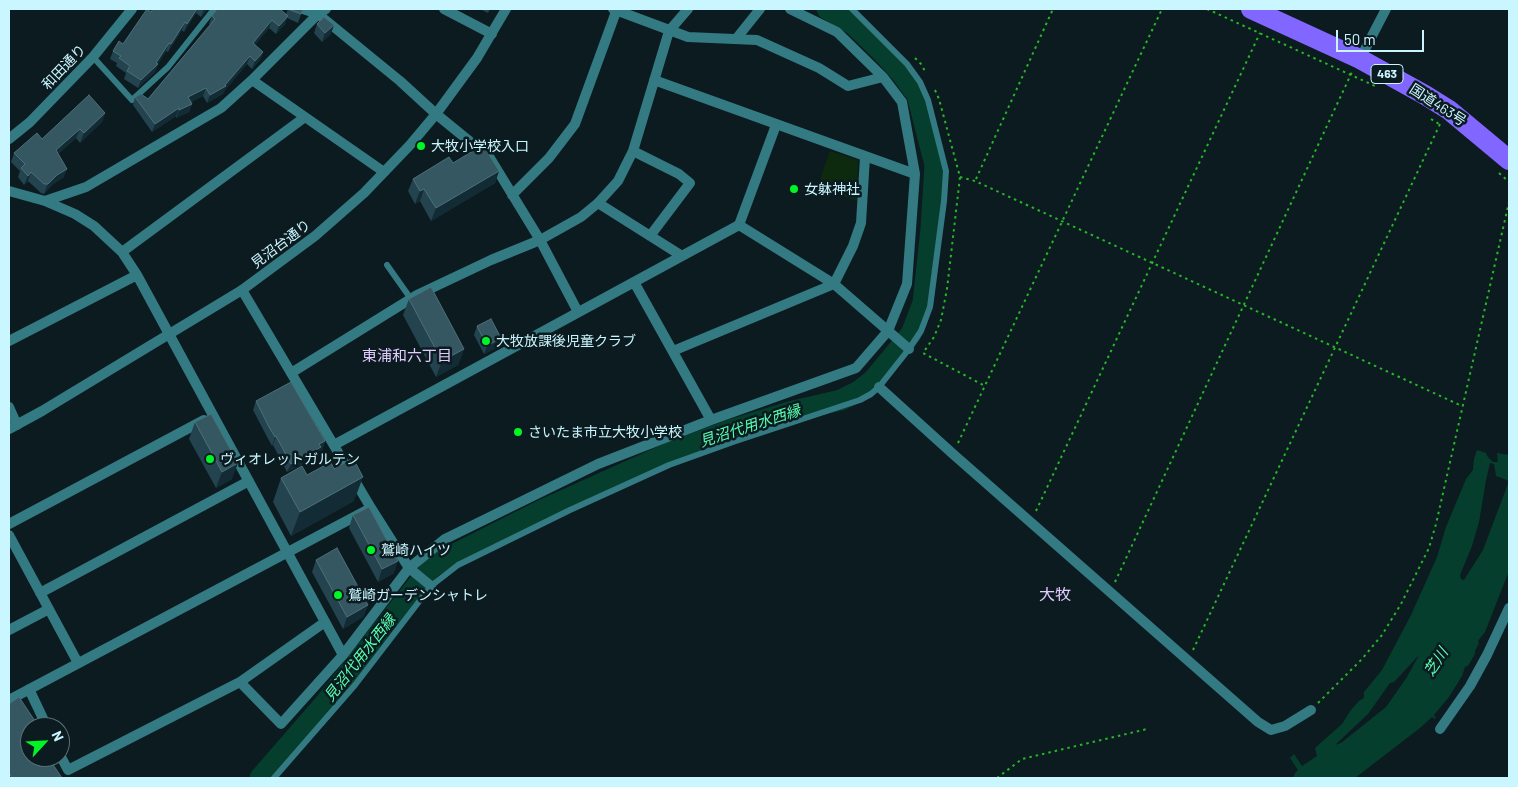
<!DOCTYPE html>
<meta charset="utf-8">
<style>
body{margin:0}
#map{position:relative;width:1518px;height:787px;overflow:hidden;background:#0b1b20;font-family:Barlow,sans-serif}
canvas{display:block}
.frame{position:absolute;inset:0;border:10px solid #caf6ff;pointer-events:none}
.north{position:absolute;left:20px;top:717px;width:50px;height:50px;box-sizing:border-box;background:#0b1b20;border:1px solid #577379;border-radius:50%;rotate:65deg;font-size:14px;font-weight:700;line-height:20px;text-align:center;color:#caf6ff}
.north::after{content:'';display:block;margin:auto;width:18px;height:22px;background:#00f527;clip-path:polygon(50% 0,100% 100%,50% 72%,0 100%)}
.scale{position:absolute;left:1336px;top:30px;width:88px;height:22px;box-sizing:border-box;border:2px solid #caf6ff;border-top:0;padding-left:6px;font-size:15px;line-height:18px;white-space:nowrap;color:#caf6ff;-webkit-text-stroke:4px #0b1b20;paint-order:stroke}
</style>
<div id="map">
<canvas width="1518" height="787"></canvas>
<div class="frame"></div>
<div class="north">N</div>
<div class="scale">50 m</div>
</div>
<script>
const c = document.querySelector('canvas').getContext('2d');
c.lineJoin = 'round';
function paint(path, color) { c.fillStyle = color; c.fill(path, 'evenodd'); }
const shape = rows => new Path2D(rows.map(r => 'M' + r).join(''));
function strokePath(path, color, width, dash) { c.strokeStyle = color; c.lineWidth = width; c.lineCap = dash ? 'butt' : 'round'; c.setLineDash(dash || []); c.stroke(path); }
function drawText(font, color, halo, rows, align = 'center') {
  c.font = font + ' Barlow,"Noto Sans JP",sans-serif'; c.lineWidth = 5; c.setLineDash([]); c.textBaseline = 'middle'; c.strokeStyle = halo; c.fillStyle = color; for (const [text, x, y, turn = 0] of rows) {
    c.save(); c.translate(x, y); c.rotate((+turn || 0) * Math.PI / 180); c.textAlign = isNaN(turn) ? turn : align; if (halo) c.strokeText(text, 0, 0); c.fillText(text, 0, 0); c.restore();
  }
}
paint(shape([
 [830,151,858,160,857,201,817,188]
]), '#0e2a0e');
paint(shape([
 [1477,450,1486,453,1487,456,1493,462,1498,462,1497,453,1509,455,1509,481,1496,476,1494,464,1490,463,1486,480,1479,522,1472,546,1460,575,1461,579,1464,580,1483,550,1509,481,1509,571,1485,632,1478,641,1479,643,1475,651,1475,654,1468,666,1465,667,1462,676,1449,697,1434,715,1436,718,1435,719,1432,717,1420,728,1355,778,1293,778,1295,773,1298,770,1290,758,1294,754,1302,766,1317,756,1315,748,1342,724,1351,710,1359,701,1364,698,1364,692,1382,670,1411,615,1437,557,1446,527,1466,479,1473,470,1474,459],
 [1419,655,1407,677,1386,707,1341,743,1335,745,1368,714,1390,683,1394,682]
]), '#063e2d');
strokePath(shape([
 [260,778,326,702,430,569,443,560,540,511,671,452,730,430,789,412,841,400,859,391,873,380,911,334,923,303,931,229,935,165,917,95,901,73,882,52,854,25,827,9]
]), '#063e2d', 21);
strokePath(shape([
 [1207,9,1375,86],
 [915,58,921,64,926,73],
 [935,90,939,99,960,177,947,289,941,320,934,337,923,353,985,386],
 [1431,119,1439,124],
 [1499,173,1509,182],
 [960,177,975,181,1462,406],
 [976,179,1053,9],
 [958,443,1162,9],
 [1036,511,1260,33],
 [1115,582,1352,72],
 [1193,650,1440,124],
 [1318,703,1362,659,1382,635,1401,604,1429,548,1436,524,1509,202],
 [997,778,1022,759,1147,729]
]), '#26b726', 2, [2.5, 4]);
strokePath(shape([
 [93,57,132,100,168,67,214,9],
 [387,265,411,299],
 [274,778,355,685,431,586,458,565,570,510,669,465,733,442,860,400,871,394,879,387,909,349,921,331,930,307,944,201,946,171,928,100,920,82,907,64,852,9]
]), '#337a82', 6);
strokePath(shape([
 [303,9,318,14,400,81,436,114,490,158,540,240,578,312],
 [613,9,688,37,757,40,819,68,848,86,883,77],
 [736,39,760,9],
 [1360,59,1386,9],
 [252,80,384,172],
 [654,80,915,174],
 [633,151,679,174,690,183,650,236],
 [9,191,45,201,75,214,94,226,122,252,137,275,343,655],
 [512,195,549,158,575,124,617,9],
 [45,201,86,187,221,108,252,80,318,14,326,9],
 [598,203,682,256],
 [739,225,834,284,909,349],
 [122,252,305,117],
 [634,282,711,420],
 [242,290,371,508,409,568,431,586],
 [9,341,137,275],
 [673,351,834,284,853,246,861,223,865,157],
 [291,373,417,295,491,260,540,240,581,217,598,203,618,181,633,151,669,31,688,9],
 [879,387,953,454,1258,722,1271,730,1285,726,1311,710],
 [9,407,17,425],
 [334,445,739,225,776,125],
 [9,524,204,420],
 [9,535,78,663],
 [40,593,249,481],
 [9,630,49,609],
 [240,682,281,724,343,655,409,568,445,539,598,464,711,420,856,368,888,331,907,284,915,174,902,102,883,77,837,32,790,9],
 [29,689,47,727],
 [9,700,371,508],
 [1440,729,1470,686,1487,655,1509,608],
 [60,755,68,770,240,682,325,622]
]), '#337a82', 10);
strokePath(shape([
 [444,9,492,34],
 [9,139,30,122,93,57,132,9],
 [9,429,42,411,242,290,315,236,364,193,410,145,436,114,477,58,506,9]
]), '#337a82', 10);
strokePath(shape([
 [1251,9,1360,59,1425,95,1449,110,1509,160]
]), '#8166ff', 20);
paint(shape([
 [153,9,208,9,201,17,196,13,184,32,182,30,168,52,166,51,158,64,155,72,138,88,124,79,126,73,116,66,117,63,110,59,113,51,123,44],
 [288,9,303,9,298,23,287,18,285,24,276,34,269,28,255,45,263,52,260,60,252,69,247,64,225,90,223,94,207,103,203,96,191,102,192,104,189,112,176,118,176,116,152,132,133,105,135,97,148,99,210,25,209,24,212,16,286,14],
 [480,9,490,9,488,13],
 [317,24,331,34,322,42,314,33],
 [105,113,102,122,80,143,76,138,58,154,67,169,63,178,53,184,44,194,41,193,28,181,24,185,18,177,20,171,11,162,14,153,42,139],
 [453,163,499,171,495,183,431,221,420,201,415,204,408,191,413,179],
 [409,299,464,349,458,365,436,377,403,315],
 [477,326,501,338,498,347,484,354,474,335],
 [256,401,325,441,322,450,319,451,318,456,287,472,273,445,272,446,266,435,253,410],
 [195,422,232,479,216,488,189,439],
 [334,469,354,501,291,536,273,502,281,478,307,475],
 [353,515,394,573,378,582,349,528],
 [316,560,368,605,363,617,343,629,312,572]
]), '#23434f');
paint(shape([
 [197,9,198,9,196,13,184,32,187,24],
 [204,9,208,9,201,17],
 [288,16,285,24,276,34,279,26],
 [272,20,269,28,250,51,253,43],
 [185,22,182,30,168,52,171,44],
 [334,25,331,34,322,42,325,33],
 [169,43,166,51,158,64,155,72,138,88,141,80,156,63],
 [263,52,260,60,252,69,255,61],
 [250,56,247,64,225,90,223,94,207,103,210,95,225,85],
 [206,88,203,96,185,105,188,97],
 [192,104,189,112,176,118,179,110],
 [179,108,176,116,152,132,155,124],
 [105,113,102,122,80,143,84,133],
 [80,129,76,138,52,159,56,150],
 [67,169,63,178,53,184,44,194,48,184,57,175],
 [499,171,495,183,431,221,436,208],
 [31,172,28,181,24,185,28,176],
 [424,189,420,201,415,204,420,191],
 [501,338,498,347,484,354,487,346],
 [464,349,458,365,436,377,442,361],
 [276,436,273,445,272,446,275,437],
 [325,441,322,450,319,451,318,456,287,472,291,464],
 [238,463,232,479,216,488,222,472],
 [363,477,354,501,291,536,300,512],
 [398,561,394,573,378,582,382,569],
 [368,605,363,617,343,629,347,617]
]), '#122b34');
const building = shape([
 [147,9,151,12,153,9,197,9,187,24,185,22,171,44,169,43,156,63,158,64,141,80,127,71,130,66,119,58,121,56,113,51,119,41,123,44,147,9],
 [217,9,280,9,288,16,279,26,272,20,253,43,263,52,255,61,250,56,225,85,226,86,210,95,206,88,188,97,192,104,179,110,179,108,155,124,135,97,141,94,148,99,215,19,212,16,217,9],
 [288,9,303,9,301,14,288,9],
 [324,17,334,25,325,33,317,24,324,17],
 [89,95,105,113,84,133,80,129,56,150,67,169,57,175,48,184,44,184,31,172,28,176,21,168,25,164,14,153,37,133,42,139,89,95],
 [483,145,499,171,436,208,424,189,420,191,413,179,449,157,453,163,483,145],
 [431,287,464,349,442,361,409,299,431,287],
 [491,319,501,338,487,346,477,326,491,319],
 [291,382,325,441,319,444,321,447,291,464,276,436,275,437,269,427,256,401,291,382],
 [211,414,238,463,222,472,195,422,211,414],
 [353,458,363,477,300,512,281,478,302,466,307,475,331,462,334,469,353,458],
 [369,507,398,561,382,569,353,515,369,507],
 [337,548,368,605,347,617,316,560,337,548],
 [19,697,39,727,30,727,30,757,48,757,62,778,12,778,9,773,9,704,19,697]
]);
paint(building, '#355762');
strokePath(building, '#4c707b', 1);
for (const [x, y, r, color] of [
 [421,146,5,"#00f527"],
 [794,189,5,"#00f527"],
 [486,341,5,"#00f527"],
 [518,432,5,"#00f527"],
 [210,459,5,"#00f527"],
 [371,550,5,"#00f527"],
 [338,595,5,"#00f527"]
]) { const dot = new Path2D(); dot.arc(x, y, r, 0, 2 * Math.PI); c.fillStyle = color; c.fill(dot); strokePath(dot, '#0b1b20', 2); }
for (const [x, y, w] of [
 [1387,74,32]
]) { const box = new Path2D(); box.roundRect(x - w / 2, y - 9.5, w, 19, 4); c.fillStyle = '#0b1b20'; c.fill(box); strokePath(box, '#caf6ff', 1); }
drawText('bold 12px', '#caf6ff', null, [
 ["463",1387,74]
]);
drawText('14px', '#caf6ff', '#0b1b20', [
 ["和田通り",64,67,-46],
 ["国道463号",1438,105,33],
 ["見沼台通り",281,244,-37]
]);
drawText('14px', '#caf6ff', '#0b1b20', [
 ["大牧小学校入口",431,146],
 ["女躰神社",804,189],
 ["大牧放課後児童クラブ",496,341],
 ["さいたま市立大牧小学校",528,432],
 ["ヴィオレットガルテン",220,459],
 ["鷲崎ハイツ",381,550],
 ["鷲崎ガーデンシャトレ",348,595]
], 'left');
drawText('15px', '#e1ccff', '#0b1b20', [
 ["東浦和六丁目",407,356]
]);
drawText('italic 15px', '#58ffaf', '#0b1b20', [
 ["見沼代用水西縁",750,426,-18],
 ["見沼代用水西縁",360,658,-52],
 ["芝川",1436,662,-57]
]);
drawText('16px', '#e1ccff', '#0b1b20', [
 ["大牧",1055,595]
]);
</script>
